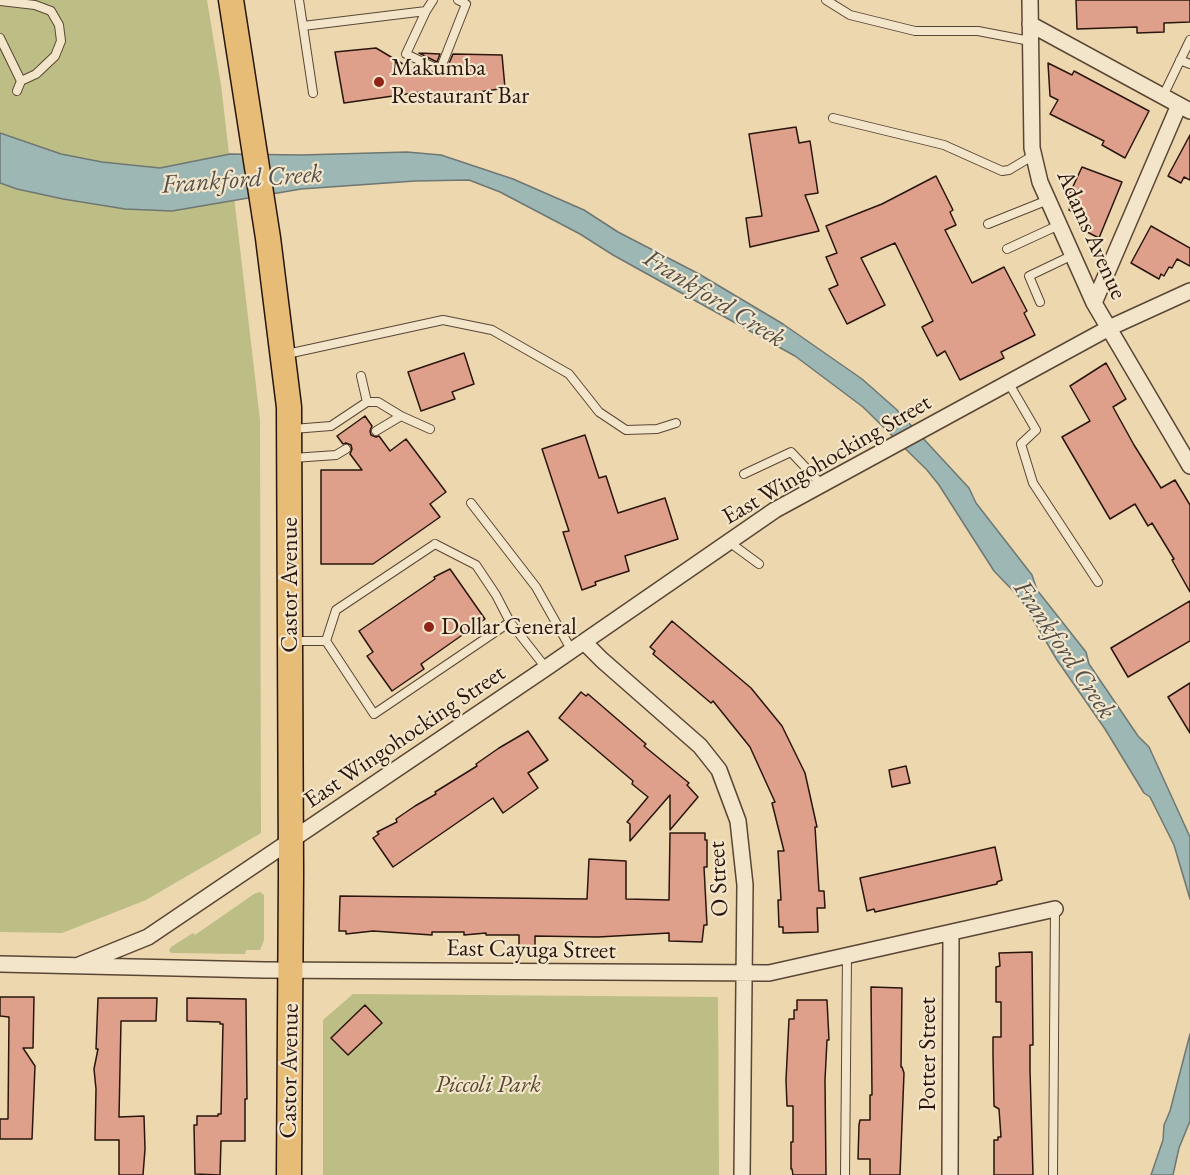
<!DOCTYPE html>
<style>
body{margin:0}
canvas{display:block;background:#ecd7ae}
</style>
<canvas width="1190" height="1175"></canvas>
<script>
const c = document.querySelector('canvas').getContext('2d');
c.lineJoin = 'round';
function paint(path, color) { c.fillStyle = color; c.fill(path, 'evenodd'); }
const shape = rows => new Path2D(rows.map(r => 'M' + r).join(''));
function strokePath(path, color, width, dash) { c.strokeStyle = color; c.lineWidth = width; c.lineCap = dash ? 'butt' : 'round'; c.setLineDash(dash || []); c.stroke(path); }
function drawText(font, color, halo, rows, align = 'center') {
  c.font = font + ' "EB Garamond",serif'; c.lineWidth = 4.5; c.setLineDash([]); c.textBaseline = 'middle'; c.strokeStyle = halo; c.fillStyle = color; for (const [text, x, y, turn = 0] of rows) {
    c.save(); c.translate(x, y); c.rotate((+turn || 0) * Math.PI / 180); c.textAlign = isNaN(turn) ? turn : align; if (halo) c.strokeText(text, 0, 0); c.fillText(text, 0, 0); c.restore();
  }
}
paint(shape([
 [0,0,207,0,221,85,260,420,261,833,146,900,62,933,0,932],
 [260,892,264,895,264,940,260,950,246,950,245,954,172,953,169,951,171,947,193,933,195,935,254,894],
 [353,994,718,997,719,1175,323,1175,323,1020]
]), '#bdbd86');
const water = shape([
 [0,133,61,154,102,162,160,168,230,154,301,155,407,152,441,155,513,179,584,210,618,232,699,274,783,324,862,379,896,409,969,488,976,503,1032,575,1037,590,1086,652,1089,664,1138,736,1149,747,1190,837,1190,899,1174,845,1150,797,1144,793,1105,729,1057,660,1021,599,994,571,939,485,927,470,863,407,795,356,613,255,580,234,500,192,469,180,415,181,301,189,172,211,125,209,63,199,17,189,0,183,0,133],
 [1190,1034,1190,1121,1179,1148,1173,1175,1151,1175,1163,1140,1164,1125,1170,1111,1190,1034]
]);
paint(water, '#9db7b5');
strokePath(water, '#6f7772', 1.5);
const building = shape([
 [1076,0,1190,0,1190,22,1164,23,1164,32,1137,33,1137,27,1077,29,1076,0],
 [376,48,418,73,418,66,440,76,445,73,453,54,502,55,505,88,422,101,421,92,344,103,335,52,376,48],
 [419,53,440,54,437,62,419,53],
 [1048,63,1072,75,1074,71,1149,111,1125,158,1102,145,1104,141,1050,114,1058,100,1050,96,1048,63],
 [796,127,799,143,810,141,818,193,805,195,819,231,750,247,746,218,762,216,749,134,796,127],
 [1190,135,1190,180,1184,177,1181,183,1168,176,1190,135],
 [1082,167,1122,182,1099,238,1079,228,1084,217,1069,210,1073,197,1069,195,1082,167],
 [936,176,953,210,950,212,956,225,945,230,972,283,1004,267,1027,311,1024,313,1035,335,1001,352,1004,358,960,380,945,351,937,356,922,327,933,321,895,243,861,258,885,305,847,324,829,289,838,285,826,257,837,253,826,226,882,204,936,176],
 [1151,226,1190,248,1190,266,1177,259,1172,268,1169,267,1164,276,1161,274,1159,279,1131,263,1151,226],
 [464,353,474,384,452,392,455,399,421,411,408,372,464,353],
 [1106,363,1126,399,1113,407,1134,445,1161,488,1175,480,1190,505,1190,592,1172,560,1174,559,1152,523,1148,526,1135,504,1110,519,1062,437,1090,421,1070,386,1106,363],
 [365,416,372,426,370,431,371,435,376,437,379,436,390,451,406,439,446,492,430,504,440,517,373,564,321,564,321,470,362,470,350,454,352,449,351,445,346,443,343,444,337,436,365,416],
 [585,435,599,478,606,476,618,513,665,498,678,539,625,556,629,571,595,582,596,585,582,590,563,532,569,531,542,449,585,435],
 [450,569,485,619,421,664,424,669,392,691,367,656,373,652,359,631,435,579,434,577,450,569],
 [1190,601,1190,641,1128,677,1111,648,1190,601],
 [672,621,751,688,782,726,805,773,817,827,815,827,819,891,824,891,825,908,817,908,818,932,783,933,783,927,779,927,778,900,781,900,778,851,784,851,772,803,775,802,750,747,713,701,711,703,653,654,655,651,650,647,672,621],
 [1190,683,1190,733,1168,697,1190,683],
 [581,692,586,696,588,694,646,744,644,746,689,783,687,785,698,797,670,830,670,795,630,841,630,824,627,822,648,797,632,784,633,781,559,718,581,692],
 [528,731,548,760,528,773,538,788,503,813,493,798,393,867,373,838,379,834,377,832,397,822,396,819,415,806,436,794,435,792,477,766,476,764,499,748,528,731],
 [906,766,910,783,892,787,889,770,906,766],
 [670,833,705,833,705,840,707,840,707,867,704,867,707,925,704,925,702,942,669,941,669,933,598,937,535,936,535,947,519,947,519,935,486,935,486,933,464,935,464,932,432,932,432,935,373,931,346,934,346,931,339,931,340,896,587,899,589,859,626,861,626,899,669,900,670,833],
 [995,847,1002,880,997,882,997,884,875,912,874,909,867,911,860,878,995,847],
 [1032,952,1033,1045,1030,1045,1030,1070,1033,1175,994,1175,994,1140,998,1140,998,1137,1001,1137,999,1109,994,1106,993,1054,993,1037,1001,1037,1001,1002,996,1002,996,967,1000,966,999,953,1032,952],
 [871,987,902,988,901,1067,902,1067,904,1073,900,1175,870,1175,870,1159,858,1159,859,1125,860,1120,870,1120,870,1095,872,1095,871,987],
 [0,997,34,997,33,1048,23,1048,35,1066,32,1139,0,1139,0,1119,8,1119,9,1017,0,1016,0,997],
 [98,998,157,998,156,1021,121,1021,119,1117,144,1116,145,1149,143,1175,119,1175,119,1140,95,1140,96,1089,94,1069,98,1049,96,1049,98,998],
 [187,998,246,999,247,1099,245,1099,245,1141,221,1141,220,1175,195,1174,194,1125,197,1125,197,1116,218,1116,218,1114,221,1114,223,1024,220,1024,220,1022,187,1021,187,998],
 [797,1000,827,1000,829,1040,827,1040,825,1080,826,1175,793,1175,792,1169,791,1169,791,1142,793,1142,793,1106,787,1106,786,1080,789,1019,794,1019,794,1010,797,1010,797,1000],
 [365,1005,382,1023,348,1055,331,1038,365,1005]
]);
paint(building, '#dfa08b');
strokePath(building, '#2a160d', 1.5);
const lane = shape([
 [299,0,313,93],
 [826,0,850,15,915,31,978,31,1030,41],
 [0,1,35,5,51,11,59,25,61,41,55,56,36,74,21,81,0,38],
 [426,11,406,54,440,70,466,4,458,0],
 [303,26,426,11,433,0],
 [1180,60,1190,64],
 [17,91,21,81],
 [1163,96,1190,40],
 [833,118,944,145,1002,171,1009,170,1034,155],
 [988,224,1048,200],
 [1007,249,1059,225],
 [1040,302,1029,276,1073,255],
 [287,354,443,320,492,330,569,374,599,412,626,430,657,429,676,423],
 [361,376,367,402],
 [1008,382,1036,430,1021,444,1033,483,1098,582],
 [293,429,331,426,367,402,378,402,401,416,430,429],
 [376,431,401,416],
 [293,458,336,455,346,449],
 [744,474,791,452,822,485],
 [471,503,536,587,572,651],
 [729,542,759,564],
 [435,544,476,565,496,595,510,622,374,714,326,641,336,610,435,544],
 [510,622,546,668],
 [294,641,326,641],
 [845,1175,847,956],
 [1053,1175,1055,909]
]);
const street = shape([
 [1030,0,1032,148,1040,182,1094,303,1190,466],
 [1030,24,1190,111],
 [1094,303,1179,105],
 [584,642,602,660,700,746,719,770,738,821,745,885,742,1175],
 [0,964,264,970,769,973,1055,909],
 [79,965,148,937,546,668,775,510,1109,328,1190,291],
 [950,1175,951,933]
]);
const primary = shape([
 [231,0,268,238,289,407,291,874,289,1175]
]);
strokePath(lane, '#5a4635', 10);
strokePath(street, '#5a4635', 18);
strokePath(primary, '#2a160d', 27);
strokePath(lane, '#f3e5ca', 8);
strokePath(street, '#f3e5ca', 15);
strokePath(primary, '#e6bc77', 24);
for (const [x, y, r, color] of [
 [379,82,6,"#8f2418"],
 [429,627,6,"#8f2418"]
]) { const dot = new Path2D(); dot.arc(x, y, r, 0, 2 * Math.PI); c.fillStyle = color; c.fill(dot); strokePath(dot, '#f3e5ca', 2); }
drawText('24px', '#2a160d', '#f3e5ca', [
 ["Makumba",391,68],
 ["Restaurant Bar",391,96],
 ["Dollar General",441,627]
], 'left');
drawText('24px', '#2a160d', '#f3e5ca', [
 ["Adams Avenue",1091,235,66],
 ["East Wingohocking Street",827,460,-30],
 ["Castor Avenue",290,585,-90],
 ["East Wingohocking Street",405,737,-34],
 ["O Street",719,879,-93],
 ["East Cayuga Street",531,950,1],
 ["Potter Street",928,1054,-90],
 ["Castor Avenue",290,1071,-89]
]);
drawText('italic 24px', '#564831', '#f3e5ca', [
 ["Piccoli Park",488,1085]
]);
drawText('italic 26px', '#524e48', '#f3e5ca', [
 ["Frankford Creek",242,180,-4],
 ["Frankford Creek",714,299,32],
 ["Frankford Creek",1064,650,56]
]);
</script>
